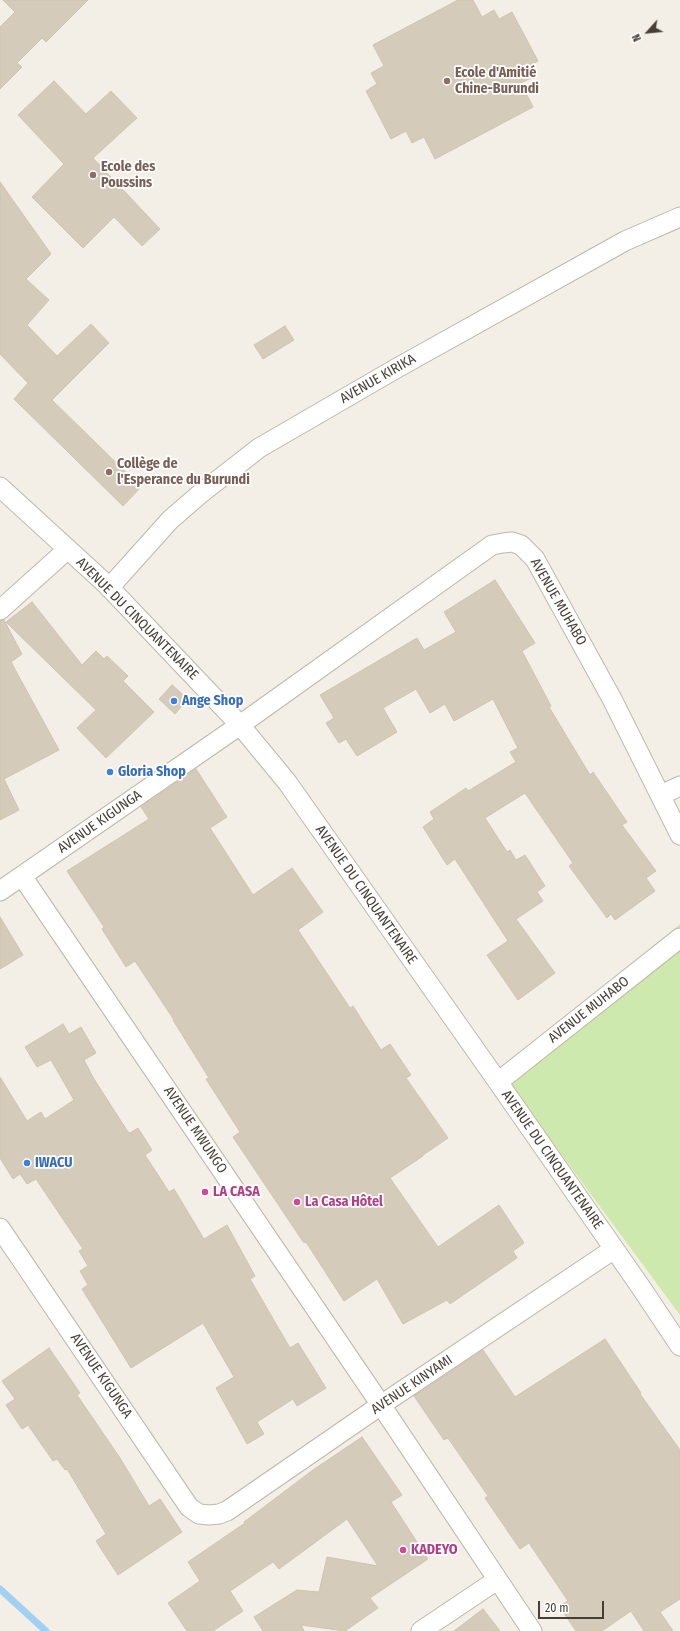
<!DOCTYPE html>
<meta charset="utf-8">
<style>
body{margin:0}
#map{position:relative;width:680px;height:1631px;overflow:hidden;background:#f3efe6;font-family:"Fira Sans Condensed",sans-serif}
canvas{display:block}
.north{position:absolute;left:628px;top:12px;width:40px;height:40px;-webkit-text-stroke:3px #fff;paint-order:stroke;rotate:243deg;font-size:11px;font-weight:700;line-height:16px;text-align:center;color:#463f35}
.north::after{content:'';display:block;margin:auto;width:14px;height:18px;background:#463f35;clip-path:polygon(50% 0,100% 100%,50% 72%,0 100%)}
.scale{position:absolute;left:538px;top:1601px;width:66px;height:18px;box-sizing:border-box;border:2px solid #463f35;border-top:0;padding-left:5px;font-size:12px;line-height:14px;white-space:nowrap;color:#463f35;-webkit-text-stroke:3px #fff;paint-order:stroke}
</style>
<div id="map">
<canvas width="680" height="1631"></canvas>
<div class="north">N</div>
<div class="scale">20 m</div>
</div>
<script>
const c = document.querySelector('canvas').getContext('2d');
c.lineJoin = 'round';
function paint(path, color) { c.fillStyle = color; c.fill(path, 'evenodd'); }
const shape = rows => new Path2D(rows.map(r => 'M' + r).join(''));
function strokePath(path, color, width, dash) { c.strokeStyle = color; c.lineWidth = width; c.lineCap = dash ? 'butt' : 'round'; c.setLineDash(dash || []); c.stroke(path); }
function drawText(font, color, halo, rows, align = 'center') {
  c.font = font + ' "Fira Sans Condensed",sans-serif'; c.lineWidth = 3.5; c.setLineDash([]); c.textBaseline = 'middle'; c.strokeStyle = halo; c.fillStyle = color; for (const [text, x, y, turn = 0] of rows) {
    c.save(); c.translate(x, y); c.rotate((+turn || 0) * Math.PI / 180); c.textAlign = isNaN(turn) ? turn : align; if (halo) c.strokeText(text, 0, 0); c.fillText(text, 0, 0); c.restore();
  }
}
paint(shape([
 [680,924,680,1315,499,1070]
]), '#cee9ad');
strokePath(shape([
 [0,1589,46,1631]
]), '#a0d1f2', 7);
const building = shape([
 [3,0,88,0,46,42,42,38,17,63,22,67,0,89,0,27,15,12,3,0],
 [458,0,473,0,482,17,494,10,499,19,512,12,538,61,528,67,533,77,521,83,533,107,435,159,424,137,412,143,406,131,391,139,366,91,377,84,371,73,384,66,373,45,458,0],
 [54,81,86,114,111,91,137,118,93,158,160,229,142,246,114,217,83,248,32,197,64,164,18,115,54,81],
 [0,182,51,254,26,279,49,300,27,325,57,356,91,324,109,343,52,400,141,487,123,506,14,399,28,383,0,354,0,182],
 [285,326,294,340,263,359,254,345,285,326],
 [495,580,535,643,522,651,551,706,549,707,590,775,593,772,627,822,622,825,656,871,646,878,655,891,615,920,611,914,607,918,569,866,573,863,525,793,485,818,507,852,510,850,516,860,525,855,545,886,537,892,543,901,516,919,555,973,518,1000,487,955,508,941,455,859,447,865,423,827,434,819,430,812,466,788,468,791,516,762,510,752,518,748,493,699,454,721,445,704,430,713,416,689,383,708,397,732,357,756,346,739,339,743,326,723,334,718,320,695,417,638,424,650,456,632,444,612,495,580],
 [32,602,82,665,96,651,104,659,107,656,128,676,123,681,154,712,106,758,77,728,96,710,6,622,32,602],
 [4,620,22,654,11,662,59,750,4,779,19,810,0,820,0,621,4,620],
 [172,685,188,699,175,714,159,699,172,685],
 [196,769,227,817,210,828,253,895,292,868,323,912,298,930,350,1008,353,1006,381,1050,390,1044,411,1075,406,1078,448,1138,423,1155,423,1156,390,1178,438,1247,499,1205,524,1243,513,1251,517,1258,450,1304,447,1300,403,1324,377,1279,344,1301,306,1242,304,1243,233,1137,240,1132,206,1079,209,1078,173,1020,174,1020,135,961,126,967,102,929,104,927,67,871,149,819,141,807,196,769],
 [0,917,23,955,0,969,0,917],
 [63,1024,69,1034,81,1027,96,1053,84,1060,94,1079,128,1132,130,1133,138,1128,152,1150,145,1155,169,1192,174,1189,204,1239,227,1225,255,1276,250,1279,290,1348,298,1343,326,1388,297,1406,293,1399,257,1422,264,1434,247,1444,216,1388,234,1377,203,1323,131,1368,82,1289,88,1285,80,1271,88,1266,79,1251,83,1249,36,1179,27,1184,20,1174,13,1179,0,1158,0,1077,27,1121,41,1112,45,1119,74,1100,51,1060,37,1067,25,1047,63,1024],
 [605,1339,641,1393,640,1394,680,1450,680,1599,660,1612,673,1631,644,1631,631,1611,602,1631,576,1631,559,1606,568,1601,529,1543,520,1549,485,1498,488,1496,448,1438,444,1440,414,1396,483,1350,515,1397,605,1339],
 [49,1348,80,1393,77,1395,120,1458,149,1506,160,1499,182,1532,118,1575,96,1541,106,1534,67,1469,65,1470,57,1459,53,1461,28,1425,22,1429,6,1405,15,1399,2,1381,49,1348],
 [362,1437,402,1495,391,1502,428,1559,370,1598,378,1608,345,1631,301,1625,304,1631,263,1631,254,1617,297,1590,319,1592,327,1557,378,1566,347,1519,279,1569,273,1562,230,1591,243,1611,213,1631,187,1631,168,1603,200,1581,188,1562,245,1523,244,1522,313,1470,362,1437],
 [483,1609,500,1631,454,1631,483,1609]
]);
paint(building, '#d5cbbb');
strokePath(building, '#d0c3ae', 1);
const minor = shape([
 [0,487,106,584,240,725,287,782,498,1082,640,1286,680,1346],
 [109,588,170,520,200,494,259,448,397,368,625,241,680,217],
 [0,610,68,549],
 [661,795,680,786],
 [22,876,381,1405,532,1631],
 [0,891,240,725,492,545,503,543,512,542,521,545,535,559,612,699,680,835],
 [498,1082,680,938],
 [0,1228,189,1507,199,1514,209,1515,219,1514,227,1511,381,1405,614,1249],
 [421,1631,497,1580]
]);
strokePath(minor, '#bfb7a8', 21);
strokePath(minor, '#fff', 19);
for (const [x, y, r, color] of [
 [447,81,4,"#8d6e63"],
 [93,175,4,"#8d6e63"],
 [109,472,4,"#8d6e63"],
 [174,701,4,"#3f7fe0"],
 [110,772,4,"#3f7fe0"],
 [27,1163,4,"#3f7fe0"],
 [205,1192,4,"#d1479c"],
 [297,1202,4,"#d1479c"],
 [403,1550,4,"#d1479c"]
]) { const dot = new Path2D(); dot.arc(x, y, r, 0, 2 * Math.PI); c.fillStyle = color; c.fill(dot); strokePath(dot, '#fff', 1.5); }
drawText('bold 14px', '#785e54', '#fff', [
 ["Ecole d'Amitié",455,73],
 ["Chine-Burundi",455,89],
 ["Ecole des",101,167],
 ["Poussins",101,183],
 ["Collège de",117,464],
 ["l'Esperance du Burundi",117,480]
], 'left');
drawText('14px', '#463f35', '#fff', [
 ["AVENUE KIRIKA",378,379,-30],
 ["AVENUE MUHABO",558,602,60],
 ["AVENUE DU CINQUANTENAIRE",137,619,45],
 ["AVENUE KIGUNGA",100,822,-35],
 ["AVENUE DU CINQUANTENAIRE",366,895,55],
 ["AVENUE MUHABO",589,1010,-38],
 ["AVENUE MWUNGO",195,1130,56],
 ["AVENUE DU CINQUANTENAIRE",552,1160,55],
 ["AVENUE KIGUNGA",101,1376,56],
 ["AVENUE KINYAMI",412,1385,-34]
]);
drawText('bold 14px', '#366cbe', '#fff', [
 ["Ange Shop",182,701],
 ["Gloria Shop",118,772],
 ["IWACU",35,1163]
], 'left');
drawText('bold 14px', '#b23c85', '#fff', [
 ["LA CASA",213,1192],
 ["La Casa Hôtel",305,1202],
 ["KADEYO",411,1550]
], 'left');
</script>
